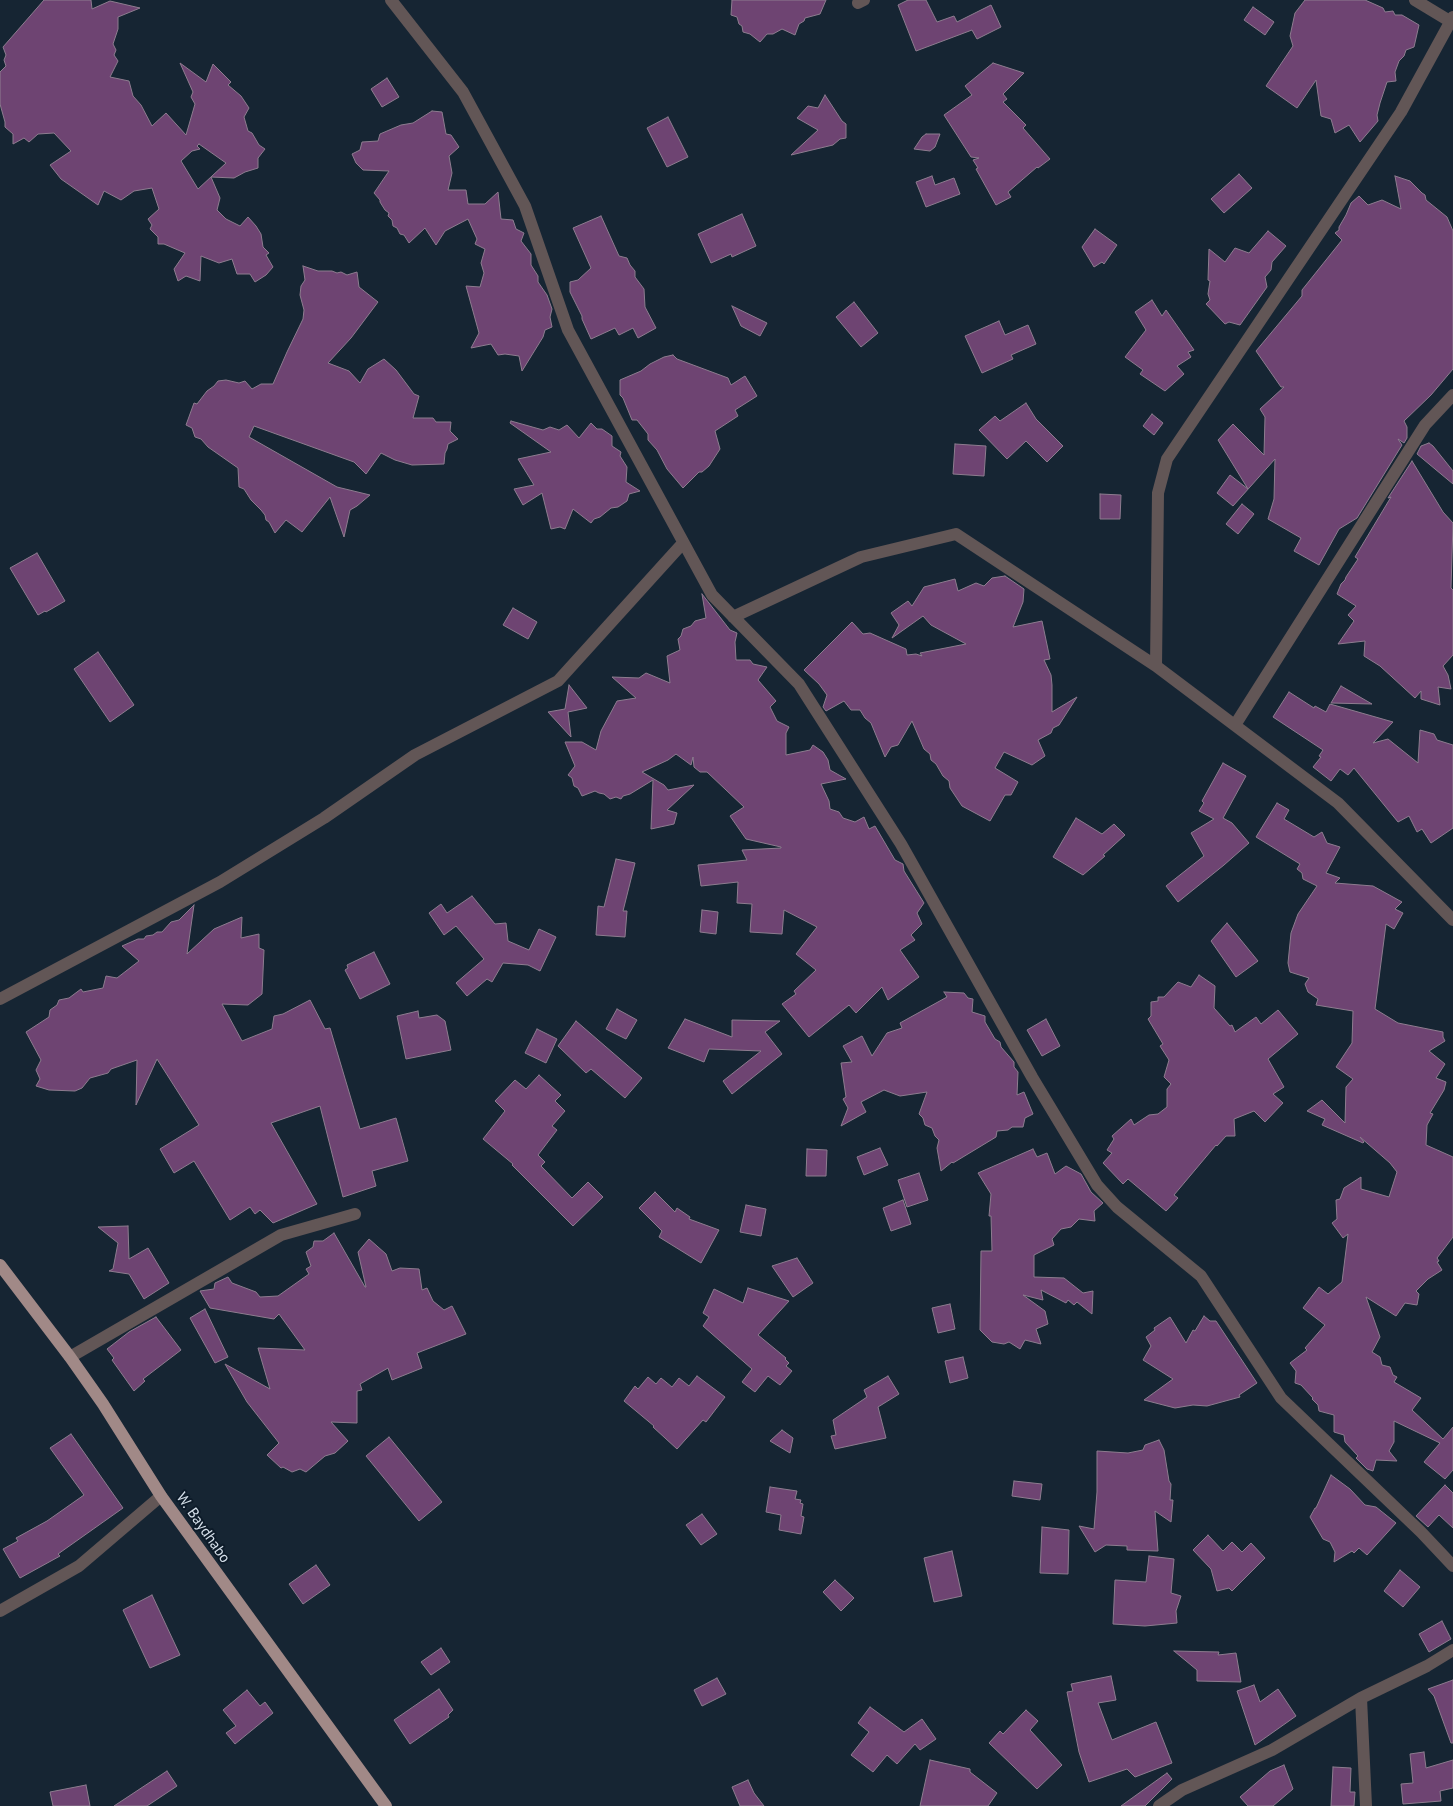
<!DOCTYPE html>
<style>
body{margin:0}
canvas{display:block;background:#162533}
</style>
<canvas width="1453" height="1806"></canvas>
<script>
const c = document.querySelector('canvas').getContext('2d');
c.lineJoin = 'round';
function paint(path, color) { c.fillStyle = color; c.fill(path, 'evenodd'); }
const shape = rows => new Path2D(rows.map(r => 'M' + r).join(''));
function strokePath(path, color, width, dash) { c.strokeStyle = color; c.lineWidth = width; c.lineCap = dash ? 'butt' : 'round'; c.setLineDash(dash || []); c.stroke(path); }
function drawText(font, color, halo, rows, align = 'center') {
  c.font = font + ' "PT Sans",sans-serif'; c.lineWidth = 4; c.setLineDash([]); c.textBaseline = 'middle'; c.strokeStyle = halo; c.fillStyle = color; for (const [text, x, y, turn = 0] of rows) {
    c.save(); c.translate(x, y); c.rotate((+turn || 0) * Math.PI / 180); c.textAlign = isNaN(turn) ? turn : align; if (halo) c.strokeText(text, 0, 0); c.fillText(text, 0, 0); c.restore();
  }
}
const building = shape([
 [44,0,91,0,92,9,110,1,140,8,118,17,118,29,113,44,116,50,114,55,118,61,110,77,129,81,133,96,141,105,152,126,166,113,186,135,195,104,191,97,193,92,180,63,206,82,213,64,231,82,228,85,241,96,249,108,244,117,248,131,252,133,259,145,265,149,258,158,258,168,245,172,234,178,211,177,220,198,217,210,226,219,240,226,248,217,256,226,261,234,263,247,269,253,266,255,273,267,266,275,255,282,250,274,237,274,232,259,219,263,201,256,200,281,186,276,178,281,174,269,185,253,164,244,158,244,158,237,150,229,152,225,148,219,159,209,152,188,134,191,121,200,104,191,98,205,61,179,50,165,71,151,54,133,38,134,29,142,24,138,13,144,13,134,5,127,5,122,0,104,0,72,6,66,4,60,6,55,3,47,44,0],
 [199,144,226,163,198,189,181,161,192,151,200,149,197,146,199,144],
 [732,0,826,0,820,14,805,18,804,21,799,24,795,35,782,29,773,34,767,34,760,42,750,34,743,32,742,26,739,24,737,17,731,15,732,0],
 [908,0,926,0,937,22,954,16,957,22,991,5,1001,27,977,39,972,30,916,51,898,5,908,0],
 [1305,0,1365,0,1383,8,1385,12,1393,11,1395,15,1402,15,1419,25,1414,47,1406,50,1404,56,1399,61,1395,72,1396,81,1387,82,1380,103,1377,115,1378,121,1360,142,1349,125,1335,133,1331,119,1321,116,1316,80,1297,108,1266,86,1293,46,1290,36,1295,13,1305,0],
 [1253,7,1274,22,1265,35,1244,20,1253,7],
 [993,63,1024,73,1003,94,1007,99,1003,102,1026,125,1023,128,1050,159,1038,168,1037,167,1008,192,1011,197,996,205,976,169,978,168,973,160,979,158,971,157,944,115,972,95,965,86,993,63],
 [387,78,399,97,382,107,371,89,387,78],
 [825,95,842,121,846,124,846,138,840,139,833,145,791,155,818,130,797,118,808,106,818,108,825,95],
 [432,111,442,112,446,134,451,135,459,147,449,156,452,173,448,190,466,190,468,204,485,204,498,192,501,219,513,220,516,229,524,233,521,241,531,254,531,265,538,276,538,282,547,295,552,309,550,317,552,327,545,330,543,337,522,371,519,356,505,354,498,355,491,344,471,348,479,333,466,286,480,287,484,273,481,263,485,249,475,244,477,239,468,219,445,231,436,245,425,228,409,243,404,235,400,234,397,228,393,226,392,220,388,216,389,213,385,210,380,202,380,200,374,193,389,171,363,170,356,163,352,154,360,150,362,142,378,141,380,134,401,125,413,123,432,111],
 [668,117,688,157,667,167,647,128,668,117],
 [926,134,940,134,935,147,930,151,914,149,922,137,926,134],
 [1239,174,1252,188,1224,213,1211,199,1239,174],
 [932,176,935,185,954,178,960,194,926,207,916,182,932,176],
 [1395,176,1410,181,1422,193,1425,195,1426,200,1447,217,1453,231,1453,369,1431,395,1404,421,1407,427,1407,438,1404,443,1398,439,1402,445,1357,518,1339,529,1319,565,1294,551,1301,538,1268,519,1274,499,1275,459,1233,506,1217,493,1230,475,1248,489,1218,440,1233,424,1264,455,1265,417,1260,409,1284,387,1281,387,1256,351,1302,296,1302,290,1342,240,1335,233,1339,230,1339,227,1346,215,1351,203,1359,196,1368,205,1382,200,1401,209,1395,176],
 [742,214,756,246,732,257,731,254,711,263,698,234,742,214],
 [601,216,619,256,627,258,630,265,635,271,635,277,644,289,645,307,656,328,638,338,633,328,619,335,615,328,591,339,582,319,582,316,570,292,570,282,578,280,591,268,573,228,601,216],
 [1095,229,1117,245,1104,264,1102,262,1094,267,1082,247,1095,229],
 [1268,231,1286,246,1272,262,1271,270,1265,277,1267,287,1240,325,1229,322,1225,324,1206,304,1210,300,1208,294,1210,281,1208,280,1209,249,1225,262,1235,248,1249,253,1268,231],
 [303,266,318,271,332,271,337,273,341,272,347,275,357,272,359,287,378,302,351,338,328,363,349,371,360,383,368,369,384,359,396,370,414,394,419,396,413,418,433,418,436,422,451,422,450,431,458,439,448,444,447,449,445,453,444,464,412,465,395,460,381,453,366,474,354,462,254,426,249,437,337,487,370,495,357,506,350,510,344,537,330,497,302,532,286,520,275,533,269,522,266,520,265,515,261,510,251,500,244,489,239,487,238,468,208,447,201,439,195,437,192,428,186,425,194,403,197,404,207,391,214,386,218,381,226,380,239,383,245,381,252,389,261,384,273,384,287,352,303,319,304,310,300,295,301,286,305,280,303,266],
 [1152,300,1162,316,1166,310,1194,350,1188,352,1191,357,1177,366,1184,374,1165,391,1140,374,1143,370,1125,357,1146,330,1135,312,1152,300],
 [854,302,878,333,861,347,836,317,854,302],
 [732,306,767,323,760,336,741,326,732,306],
 [999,321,1005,335,1028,325,1036,344,1011,355,1013,359,982,373,965,336,999,321],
 [673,355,677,359,728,378,731,385,745,376,757,396,735,410,738,416,715,431,720,449,709,466,702,472,699,472,683,488,667,469,657,450,648,440,648,434,637,420,632,420,623,398,620,395,620,380,641,371,650,364,664,357,673,355],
 [1026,403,1036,419,1063,446,1047,462,1026,441,1007,459,979,430,995,416,1000,421,1026,403],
 [1152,414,1163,423,1154,435,1143,426,1152,414],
 [511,421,543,430,550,427,559,430,567,425,579,438,591,423,597,429,602,429,612,436,612,446,621,452,620,456,627,467,626,482,640,491,629,494,627,501,618,507,611,508,600,517,594,519,591,523,573,509,565,529,560,527,551,529,542,493,523,505,514,489,534,485,518,459,551,452,510,423,511,421],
 [1429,443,1433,446,1453,471,1453,484,1417,454,1421,446,1429,443],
 [955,444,986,446,984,476,953,474,955,444],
 [1412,461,1443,512,1453,523,1451,588,1453,590,1453,655,1443,666,1448,675,1451,689,1438,687,1440,705,1421,699,1421,691,1415,698,1380,666,1364,656,1365,641,1338,644,1354,621,1348,615,1356,606,1337,594,1341,584,1345,580,1346,577,1358,559,1355,557,1391,497,1388,498,1412,461],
 [1100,494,1121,495,1120,519,1100,519,1100,494],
 [1242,504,1254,514,1238,534,1226,524,1242,504],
 [37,553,65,601,46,612,45,611,38,615,10,568,37,553],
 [1005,576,1024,589,1023,602,1013,627,1042,621,1050,659,1044,660,1051,675,1052,685,1052,712,1077,697,1059,725,1053,728,1051,733,1038,740,1045,756,1032,765,1004,752,995,768,1018,782,1011,795,1005,795,990,821,962,806,950,788,949,781,943,776,936,764,931,760,930,754,924,749,912,721,898,745,891,747,885,757,871,723,865,718,860,710,851,710,844,701,826,711,823,707,827,695,819,684,804,670,852,622,863,634,870,633,906,649,907,655,916,654,922,656,920,653,966,644,931,625,923,616,892,638,899,625,891,613,908,601,912,606,924,587,955,579,958,591,976,583,984,586,992,578,1005,576],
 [702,594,730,630,737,633,735,642,736,660,750,660,753,664,767,667,758,680,776,701,770,707,777,721,789,727,786,733,786,755,810,750,813,745,823,752,828,760,830,770,846,779,821,784,829,801,830,809,839,812,843,818,855,822,864,817,869,829,875,826,895,860,903,864,904,871,924,903,917,913,922,924,911,935,915,940,900,950,919,977,888,1000,882,987,856,1013,849,1005,809,1037,782,1004,796,994,794,991,816,970,796,954,817,927,784,910,782,934,750,932,752,904,737,903,738,882,701,886,698,865,747,860,742,850,781,848,781,847,746,839,730,816,744,807,707,772,700,772,694,767,693,757,691,765,676,754,668,760,642,772,664,785,668,790,694,785,667,810,677,813,674,824,651,829,653,780,630,794,623,796,621,799,616,797,610,799,604,794,599,793,595,791,582,796,578,788,574,786,572,778,568,775,575,766,565,742,582,742,596,750,601,731,617,701,636,698,612,677,639,678,646,673,670,683,667,656,680,650,678,639,681,636,683,629,691,626,695,621,706,618,702,594],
 [513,608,537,622,528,639,503,625,513,608],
 [98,652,134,705,110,722,74,669,98,652],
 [569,685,587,708,568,712,571,737,548,712,565,709,569,685],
 [1341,686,1372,704,1331,703,1341,686],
 [1289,692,1314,708,1315,706,1326,712,1330,704,1393,722,1373,743,1388,739,1418,763,1420,730,1434,734,1437,740,1453,745,1453,828,1431,843,1422,829,1417,832,1409,816,1398,822,1354,768,1348,775,1340,769,1331,781,1313,767,1321,757,1319,756,1323,750,1273,717,1289,692],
 [1223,763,1246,776,1223,818,1232,823,1249,843,1224,865,1178,902,1166,886,1204,856,1191,833,1214,819,1199,811,1204,803,1202,801,1223,763],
 [1277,803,1289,810,1284,819,1314,837,1322,832,1327,843,1340,847,1326,873,1340,878,1335,883,1373,886,1402,902,1395,909,1403,913,1394,929,1386,924,1375,1009,1398,1023,1443,1032,1443,1037,1445,1041,1429,1051,1445,1064,1436,1078,1446,1082,1444,1090,1430,1113,1433,1114,1427,1125,1426,1145,1453,1157,1453,1237,1437,1258,1439,1261,1437,1262,1442,1270,1428,1279,1416,1291,1419,1294,1417,1305,1405,1303,1396,1316,1366,1297,1380,1337,1372,1352,1380,1357,1382,1365,1390,1367,1393,1375,1397,1377,1394,1382,1421,1398,1412,1410,1443,1439,1453,1427,1453,1470,1445,1479,1424,1462,1440,1443,1394,1421,1394,1442,1389,1451,1397,1461,1376,1460,1373,1471,1367,1469,1356,1458,1358,1456,1345,1442,1344,1435,1334,1432,1334,1415,1319,1411,1318,1405,1312,1399,1313,1398,1301,1385,1295,1383,1296,1371,1290,1363,1307,1350,1305,1348,1325,1325,1303,1308,1319,1287,1328,1294,1342,1282,1348,1234,1343,1238,1332,1223,1337,1219,1336,1200,1340,1199,1344,1188,1361,1177,1361,1189,1389,1197,1397,1172,1390,1163,1360,1137,1364,1142,1363,1143,1322,1125,1325,1119,1307,1111,1322,1100,1345,1123,1346,1087,1353,1079,1336,1067,1352,1043,1353,1011,1316,1005,1318,999,1308,992,1305,984,1309,978,1290,972,1288,963,1291,933,1298,914,1317,886,1303,879,1302,873,1297,869,1300,864,1256,837,1277,803],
 [1076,818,1102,834,1114,824,1125,835,1103,855,1105,856,1083,875,1053,857,1076,818],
 [616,859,635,863,623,911,627,911,625,937,596,935,598,906,604,907,616,859],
 [472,896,495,924,506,923,508,941,529,950,539,929,556,937,540,971,528,965,503,963,492,982,487,979,467,996,456,983,484,959,456,926,444,935,429,913,441,904,447,913,472,896],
 [194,905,187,954,214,929,242,917,241,938,259,934,259,948,264,950,262,994,248,1005,222,1004,242,1041,272,1029,274,1016,283,1014,310,1000,325,1029,330,1028,360,1129,396,1118,408,1161,372,1171,376,1186,343,1197,320,1106,271,1123,317,1204,273,1223,260,1210,255,1214,250,1207,230,1220,194,1161,174,1173,160,1149,199,1125,157,1059,136,1105,137,1060,111,1069,108,1073,90,1078,82,1088,75,1091,49,1090,36,1086,40,1079,36,1070,41,1060,26,1032,49,1017,50,1010,57,1005,59,1000,69,998,81,989,83,992,103,988,106,976,117,978,139,961,122,946,138,939,144,939,146,936,153,935,157,932,162,932,171,922,179,920,194,905],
 [702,910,718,912,716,934,700,932,702,910],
 [1227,923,1258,961,1236,977,1211,941,1227,923],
 [374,952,390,984,360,999,345,970,348,968,347,965,374,952],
 [1199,975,1215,986,1214,1008,1230,1026,1232,1025,1235,1032,1256,1017,1261,1024,1278,1010,1298,1034,1268,1059,1284,1087,1273,1094,1283,1103,1265,1122,1254,1111,1234,1119,1235,1136,1226,1136,1217,1146,1216,1145,1174,1195,1178,1198,1166,1211,1128,1179,1123,1184,1103,1163,1112,1153,1107,1150,1114,1139,1112,1136,1131,1119,1134,1125,1149,1115,1158,1114,1167,1107,1167,1089,1171,1084,1164,1077,1169,1060,1160,1046,1163,1044,1148,1019,1151,1016,1151,1002,1158,1001,1158,997,1164,997,1178,982,1191,987,1199,975],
 [944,992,964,993,968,998,973,999,972,1012,985,1016,985,1022,995,1039,1000,1042,1001,1047,1014,1062,1014,1067,1018,1072,1017,1095,1024,1092,1033,1114,1025,1118,1023,1127,1012,1127,1008,1130,997,1131,996,1137,953,1163,952,1162,941,1171,937,1148,939,1140,935,1136,932,1128,925,1125,923,1118,919,1114,927,1092,900,1096,884,1090,861,1102,866,1112,841,1126,848,1108,843,1099,846,1097,841,1063,852,1062,843,1046,862,1036,872,1056,887,1033,902,1028,900,1023,947,997,944,992],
 [617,1009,637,1020,626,1039,606,1029,617,1009],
 [418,1011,419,1018,437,1015,445,1021,451,1050,406,1059,397,1016,418,1011],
 [685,1019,732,1037,732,1020,780,1021,765,1032,782,1054,732,1094,723,1081,761,1051,709,1049,704,1062,668,1048,685,1019],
 [1046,1019,1060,1046,1042,1056,1027,1030,1046,1019],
 [576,1021,642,1078,625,1098,591,1069,586,1073,558,1046,576,1021],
 [537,1029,557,1039,546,1063,525,1053,537,1029],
 [539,1075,561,1095,555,1101,565,1111,552,1126,557,1130,538,1155,545,1162,541,1166,572,1198,588,1182,603,1197,573,1226,512,1165,513,1164,483,1139,505,1111,495,1101,515,1080,526,1089,539,1075],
 [880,1148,888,1165,864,1175,857,1157,880,1148],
 [807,1149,827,1150,826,1176,806,1176,807,1149],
 [1033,1149,1037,1157,1047,1153,1055,1174,1066,1166,1081,1174,1091,1192,1103,1203,1094,1211,1095,1221,1079,1219,1071,1227,1061,1229,1052,1239,1054,1245,1034,1255,1034,1277,1064,1278,1083,1293,1093,1291,1092,1314,1077,1302,1074,1305,1068,1300,1066,1303,1041,1290,1043,1300,1023,1295,1045,1311,1048,1324,1036,1329,1041,1344,1025,1340,1020,1349,1009,1342,1004,1344,992,1342,980,1330,981,1251,992,1251,991,1216,989,1216,991,1194,978,1173,1033,1149],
 [919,1173,928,1200,907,1207,898,1180,919,1173],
 [655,1192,675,1212,677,1208,690,1217,689,1219,719,1230,701,1263,659,1237,662,1231,639,1208,655,1192],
 [903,1200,911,1224,891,1231,883,1208,903,1200],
 [746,1205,766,1209,761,1236,740,1232,746,1205],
 [128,1226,129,1259,148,1248,169,1283,144,1299,129,1274,109,1271,113,1269,118,1243,98,1227,128,1226],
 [334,1233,365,1287,366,1287,358,1252,369,1239,386,1254,392,1271,400,1268,419,1269,422,1290,427,1288,433,1301,444,1310,452,1306,466,1334,417,1353,422,1368,392,1380,388,1368,360,1384,362,1390,357,1391,357,1423,331,1422,348,1441,335,1453,325,1456,306,1472,300,1469,292,1472,283,1467,281,1468,267,1455,279,1443,247,1402,225,1364,270,1389,258,1348,305,1350,279,1314,274,1319,210,1308,200,1291,214,1289,215,1283,228,1277,232,1283,256,1292,260,1297,278,1296,309,1274,306,1269,311,1266,306,1252,313,1247,314,1241,323,1241,334,1233],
 [797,1258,813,1283,793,1297,772,1266,797,1258],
 [748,1288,789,1301,758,1335,786,1358,785,1359,789,1363,786,1366,792,1371,780,1385,768,1376,755,1392,742,1382,752,1369,703,1326,709,1317,703,1313,714,1289,743,1303,748,1288],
 [950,1304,955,1329,938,1333,932,1308,950,1304],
 [205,1309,228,1357,215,1363,190,1318,205,1309],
 [1204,1316,1210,1321,1216,1321,1257,1383,1239,1395,1240,1397,1207,1406,1193,1405,1175,1408,1144,1400,1173,1379,1143,1360,1151,1346,1146,1337,1155,1330,1154,1328,1170,1317,1186,1343,1193,1330,1195,1331,1204,1316],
 [156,1317,181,1350,143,1379,145,1381,134,1391,112,1360,114,1358,107,1349,129,1332,156,1317],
 [963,1357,968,1378,950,1383,945,1361,963,1357],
 [697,1376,725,1397,706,1422,703,1420,677,1449,653,1427,654,1426,624,1401,635,1386,638,1389,648,1377,656,1384,661,1378,672,1387,679,1378,689,1386,697,1376],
 [888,1376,899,1394,878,1407,886,1438,835,1449,831,1436,836,1435,833,1420,867,1397,864,1390,888,1376],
 [782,1430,793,1438,790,1453,770,1441,782,1430],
 [71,1434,123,1508,58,1554,60,1556,20,1578,3,1549,18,1541,16,1538,47,1521,84,1495,50,1448,71,1434],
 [389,1437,442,1502,419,1521,366,1456,389,1437],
 [1159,1440,1164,1450,1169,1481,1171,1484,1170,1500,1173,1500,1171,1522,1155,1511,1158,1551,1127,1550,1127,1546,1106,1545,1095,1552,1079,1526,1094,1529,1097,1492,1097,1451,1128,1453,1143,1450,1145,1445,1159,1440],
 [1331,1475,1350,1489,1365,1505,1376,1507,1396,1523,1367,1555,1359,1548,1354,1553,1352,1551,1334,1562,1335,1552,1330,1542,1323,1539,1310,1517,1315,1508,1316,1508,1331,1475],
 [1014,1481,1042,1484,1040,1500,1012,1496,1014,1481],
 [1445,1485,1453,1493,1453,1528,1439,1515,1428,1527,1416,1516,1445,1485],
 [770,1487,797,1491,795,1499,801,1500,800,1503,803,1504,801,1516,804,1517,801,1534,779,1530,781,1515,766,1512,770,1487],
 [702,1514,717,1534,701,1545,686,1525,702,1514],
 [1042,1527,1069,1530,1068,1574,1040,1573,1042,1527],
 [1208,1535,1223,1551,1232,1542,1242,1552,1251,1543,1265,1558,1232,1591,1229,1588,1217,1591,1211,1569,1193,1550,1208,1535],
 [952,1551,962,1596,934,1602,924,1558,952,1551],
 [1149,1556,1174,1559,1171,1593,1181,1596,1176,1611,1177,1623,1145,1626,1113,1624,1115,1580,1146,1582,1149,1556],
 [316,1565,330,1585,303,1604,289,1584,316,1565],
 [1400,1570,1420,1587,1403,1607,1384,1591,1400,1570],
 [835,1580,854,1598,841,1611,823,1592,835,1580],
 [152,1595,180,1655,150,1668,123,1610,152,1595],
 [1442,1621,1451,1639,1429,1652,1419,1634,1442,1621],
 [441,1648,450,1662,431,1675,421,1662,441,1648],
 [1174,1651,1219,1652,1218,1655,1236,1653,1241,1682,1197,1681,1197,1670,1174,1651],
 [1111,1676,1116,1700,1098,1703,1112,1740,1156,1722,1172,1763,1135,1777,1127,1769,1089,1782,1079,1752,1067,1692,1073,1691,1071,1684,1111,1676],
 [717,1678,726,1694,702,1706,694,1690,717,1678],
 [1453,1680,1453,1743,1451,1743,1434,1696,1428,1689,1453,1680],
 [1254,1685,1260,1702,1278,1689,1296,1716,1255,1745,1237,1691,1254,1685],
 [439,1689,453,1710,448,1715,449,1717,410,1744,394,1720,439,1689],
 [247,1690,260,1706,265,1702,273,1713,235,1744,226,1733,236,1726,223,1710,247,1690],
 [870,1707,904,1732,922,1719,936,1739,920,1750,915,1744,897,1764,887,1755,873,1772,851,1755,869,1732,858,1723,870,1707],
 [1026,1710,1038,1721,1030,1730,1062,1765,1037,1789,989,1743,1000,1731,1003,1734,1026,1710],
 [1424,1752,1426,1768,1453,1760,1453,1788,1440,1791,1441,1801,1403,1804,1401,1784,1413,1783,1410,1754,1424,1752],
 [930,1760,970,1769,970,1772,997,1793,988,1806,920,1806,930,1760],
 [1284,1765,1293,1789,1273,1806,1248,1806,1240,1797,1270,1771,1284,1765],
 [1333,1767,1351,1768,1350,1792,1355,1792,1354,1806,1331,1806,1333,1767],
 [167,1771,177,1786,147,1806,114,1806,167,1771],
 [1167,1773,1172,1779,1145,1806,1121,1806,1167,1773],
 [748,1780,754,1793,764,1806,740,1806,732,1787,748,1780],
 [86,1785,90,1806,53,1806,50,1792,86,1785]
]);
paint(building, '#6e4472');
strokePath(building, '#8d7c8f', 1);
strokePath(shape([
 [391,0,463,92,525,206,568,330,712,595,799,684,901,844,1032,1077,1097,1185,1117,1207,1201,1276,1281,1398,1421,1532,1453,1566],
 [1415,0,1453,23],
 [858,3,864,0],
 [733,617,861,557,956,534,1156,666,1338,803,1453,920],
 [1156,666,1158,493,1167,459,1401,112,1453,17],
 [1235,725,1425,425,1453,395],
 [0,999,220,882,324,818,415,755,558,681,683,543],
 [70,1357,281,1235,355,1214],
 [0,1611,79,1566,161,1496],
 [1361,1698,1366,1806],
 [1159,1806,1182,1790,1272,1750,1361,1698,1427,1666,1453,1650]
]), '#625656', 12);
strokePath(shape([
 [0,1265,70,1357,103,1404,161,1496,386,1806]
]), '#a18987', 12);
drawText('15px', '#d7e1eb', '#0d1b29', [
 ["W. Baydhabo",203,1528,55]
]);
</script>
